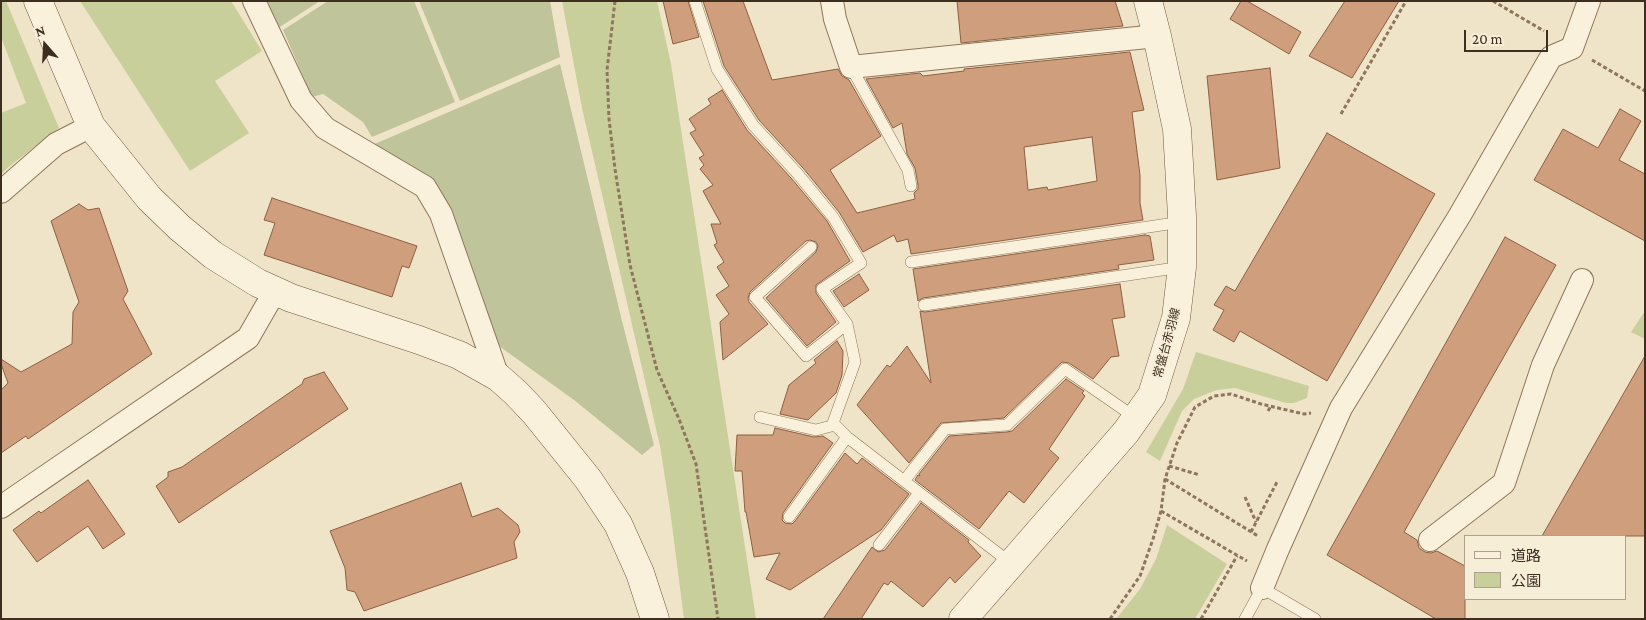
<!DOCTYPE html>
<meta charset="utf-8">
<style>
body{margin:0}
#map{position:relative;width:1646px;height:620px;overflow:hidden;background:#f0e4c8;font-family:"Crimson Pro","Noto Sans JP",serif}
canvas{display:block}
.frame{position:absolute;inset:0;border:2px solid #3d2e20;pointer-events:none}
.legend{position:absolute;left:1464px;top:535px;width:162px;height:65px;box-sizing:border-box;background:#f7eed8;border:1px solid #ada18e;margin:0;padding:6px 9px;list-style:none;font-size:15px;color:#3d2e20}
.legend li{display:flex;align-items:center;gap:10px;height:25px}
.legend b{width:25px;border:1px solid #ada18e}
.north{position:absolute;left:20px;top:20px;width:50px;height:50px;-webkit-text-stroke:4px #f7eed8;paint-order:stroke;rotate:341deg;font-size:14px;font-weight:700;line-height:20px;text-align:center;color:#3d2e20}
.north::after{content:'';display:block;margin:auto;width:18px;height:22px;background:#3d2e20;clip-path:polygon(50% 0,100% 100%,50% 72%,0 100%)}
.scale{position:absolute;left:1464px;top:30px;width:84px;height:22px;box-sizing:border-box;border:2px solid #3d2e20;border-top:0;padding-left:6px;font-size:15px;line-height:18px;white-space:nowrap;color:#3d2e20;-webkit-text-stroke:4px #f7eed8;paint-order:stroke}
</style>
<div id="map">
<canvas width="1646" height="620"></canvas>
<div class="frame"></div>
<ul class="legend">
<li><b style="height:6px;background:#faf1dc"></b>道路</li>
<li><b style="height:14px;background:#c9cf9b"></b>公園</li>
</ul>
<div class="north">N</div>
<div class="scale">20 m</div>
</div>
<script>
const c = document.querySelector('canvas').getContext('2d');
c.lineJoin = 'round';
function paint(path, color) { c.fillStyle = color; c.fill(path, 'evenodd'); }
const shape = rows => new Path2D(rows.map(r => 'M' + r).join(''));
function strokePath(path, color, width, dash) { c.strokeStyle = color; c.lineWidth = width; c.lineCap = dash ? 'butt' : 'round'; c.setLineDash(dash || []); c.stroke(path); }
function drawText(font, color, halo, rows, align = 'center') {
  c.font = font + ' "Crimson Pro","Noto Sans JP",serif'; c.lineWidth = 4; c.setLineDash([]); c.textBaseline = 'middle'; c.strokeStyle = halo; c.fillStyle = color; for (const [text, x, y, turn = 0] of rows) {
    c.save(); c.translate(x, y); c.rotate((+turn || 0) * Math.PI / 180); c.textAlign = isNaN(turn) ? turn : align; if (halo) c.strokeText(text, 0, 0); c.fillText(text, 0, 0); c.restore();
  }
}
paint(shape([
 [1,1,6,1,59,128,11,165,1,174,1,113,26,103,1,37],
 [80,1,231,1,262,51,215,81,249,133,190,171],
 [562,1,657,1,671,64,756,619,684,619,670,510,660,446,582,108],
 [1645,311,1645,339,1631,332],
 [1196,352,1309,386,1307,398,1294,403,1286,403,1235,388,1217,390,1194,399,1182,411,1160,461,1146,452,1183,389],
 [1167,525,1227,564,1195,619,1116,619,1140,589,1156,559]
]), '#c9cf9b');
paint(shape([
 [262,1,320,1,275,30],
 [328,1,414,1,455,102,372,137,363,122,323,94,312,97,283,30],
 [419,1,550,1,560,57,460,101],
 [560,64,622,321,654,445,642,455,574,400,499,346,463,242,436,184,370,146]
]), '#bfc49a');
const building = shape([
 [663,1,688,1,699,37,673,44,663,1],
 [703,1,743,1,772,80,838,69,842,76,849,80,881,136,830,170,857,213,915,199,914,193,918,189,918,185,915,168,907,154,902,123,893,128,866,79,920,73,923,76,964,71,964,69,1130,52,1144,110,1132,112,1140,175,1140,203,1143,220,911,254,908,239,897,242,894,235,863,252,839,212,803,168,759,120,724,66,703,1],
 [1092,137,1097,181,1048,190,1047,187,1028,190,1024,147,1092,137],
 [957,1,1115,1,1123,26,961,43,957,1],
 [1241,1,1247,1,1301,32,1289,54,1230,19,1241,1],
 [1345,1,1399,1,1352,78,1309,56,1345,1],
 [1270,68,1280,168,1217,180,1207,76,1270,68],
 [722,90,747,130,791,178,827,221,850,261,816,285,816,293,836,322,807,346,766,298,816,252,818,246,816,242,810,240,806,241,750,292,748,298,749,302,768,324,723,360,720,322,729,314,716,295,729,286,717,267,724,262,714,245,717,243,711,224,721,224,703,191,713,185,700,169,704,165,699,158,704,155,690,133,696,130,689,119,711,104,708,99,722,90],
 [1620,109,1641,121,1619,160,1645,174,1645,241,1534,180,1563,129,1598,148,1620,109],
 [1327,133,1435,194,1327,381,1240,331,1234,342,1213,330,1224,310,1214,305,1226,286,1235,291,1327,133],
 [272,198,417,246,409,268,402,266,392,297,264,255,275,223,264,220,272,198],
 [79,204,88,210,99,208,128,291,123,299,152,354,28,439,26,436,1,453,1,390,8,383,1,364,1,359,21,372,72,344,73,312,79,302,51,221,79,204],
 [1145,235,1150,236,1154,260,1118,265,1119,269,923,298,918,301,913,269,1145,235],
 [1505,237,1556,265,1404,532,1417,540,1419,548,1425,552,1431,553,1437,551,1465,566,1465,619,1436,619,1327,555,1505,237],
 [859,274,869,290,844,307,833,291,859,274],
 [1120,284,1125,317,1112,319,1119,356,1111,357,1093,379,1069,363,1062,362,1004,418,941,423,909,463,857,405,887,365,890,367,907,346,931,383,920,311,925,312,1120,284],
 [837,341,843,351,842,375,836,393,808,420,780,414,789,385,816,363,814,360,837,341],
 [1645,356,1645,536,1542,536,1645,356],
 [324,372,348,409,179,523,156,486,168,477,168,472,182,467,302,384,304,379,324,372],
 [1066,379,1084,391,1082,393,1085,396,1049,449,1059,458,1024,503,1009,491,979,529,915,480,918,475,920,476,919,474,949,436,1007,432,1012,431,1066,379],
 [775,428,814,437,823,436,833,443,783,513,782,520,785,523,792,524,795,521,845,453,857,464,862,458,909,494,881,530,790,590,766,579,780,553,754,557,746,512,745,512,742,471,735,471,737,435,773,435,775,428],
 [88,480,125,534,103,549,88,526,37,562,13,530,39,511,41,513,88,480],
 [461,483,472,517,498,508,518,525,520,532,514,542,517,558,364,611,355,592,347,590,345,568,330,531,461,483],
 [921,503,969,540,968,542,981,556,955,583,950,577,923,607,891,581,888,585,884,583,861,619,823,619,872,547,878,552,885,550,921,503]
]);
paint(building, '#cf9f7d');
strokePath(building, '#8d5f41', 1);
const lane = shape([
 [695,1,717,69,753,125,797,173,833,217,861,263,822,289,847,324,855,362,833,423,847,437,1012,564],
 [851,67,908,170,911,186],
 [811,247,755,297,806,356,847,324],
 [911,262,1182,222],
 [924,305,1182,267],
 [760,417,816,430,835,425],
 [904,481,945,429,1007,425,1065,369,1136,418],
 [789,517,847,437],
 [879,545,919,493],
 [1245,619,1262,588,1315,619]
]);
const street = shape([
 [254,1,301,100,325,128,425,187,441,214,498,377],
 [832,1,835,19,851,67,1157,36],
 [1,192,56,144,91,126],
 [1,507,248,338,275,291],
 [1430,540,1504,483,1543,365,1582,280],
 [1262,588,1278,549,1341,408,1460,215,1551,57,1572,48,1589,1]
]);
const secondary = shape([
 [38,1,91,126,149,198,180,228,213,255,258,283,291,298,419,340,459,355,498,377,516,393,534,412,588,479,618,524,640,573,655,619],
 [963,619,1126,432,1152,395,1176,318,1182,267,1182,216,1177,129,1157,36,1148,1]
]);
strokePath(lane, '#8d765c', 12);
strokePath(street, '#8d765c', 24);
strokePath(secondary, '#6f573f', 29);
strokePath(shape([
 [615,1,607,70,609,119,615,169,630,265,657,370,679,419,696,464,718,619],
 [1493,1,1544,31],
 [1592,60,1645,91],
 [1341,114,1406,1],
 [1268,411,1271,406],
 [1169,466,1200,475],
 [1165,479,1258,536],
 [1245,497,1256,522],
 [1161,511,1247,561],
 [1251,532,1277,482],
 [1110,619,1140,576,1153,539,1161,511,1165,479,1177,443,1195,407,1214,396,1231,394,1261,404,1304,414,1311,413],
 [1201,619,1237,556]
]), '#8d765c', 3, [4, 2.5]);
strokePath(lane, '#faf1dc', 11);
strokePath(street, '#faf1dc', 22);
strokePath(secondary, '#faf1dc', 28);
drawText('12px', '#3d2e20', '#f7eed8', [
 ["常盤台赤羽線",1167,343,-75]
]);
</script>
